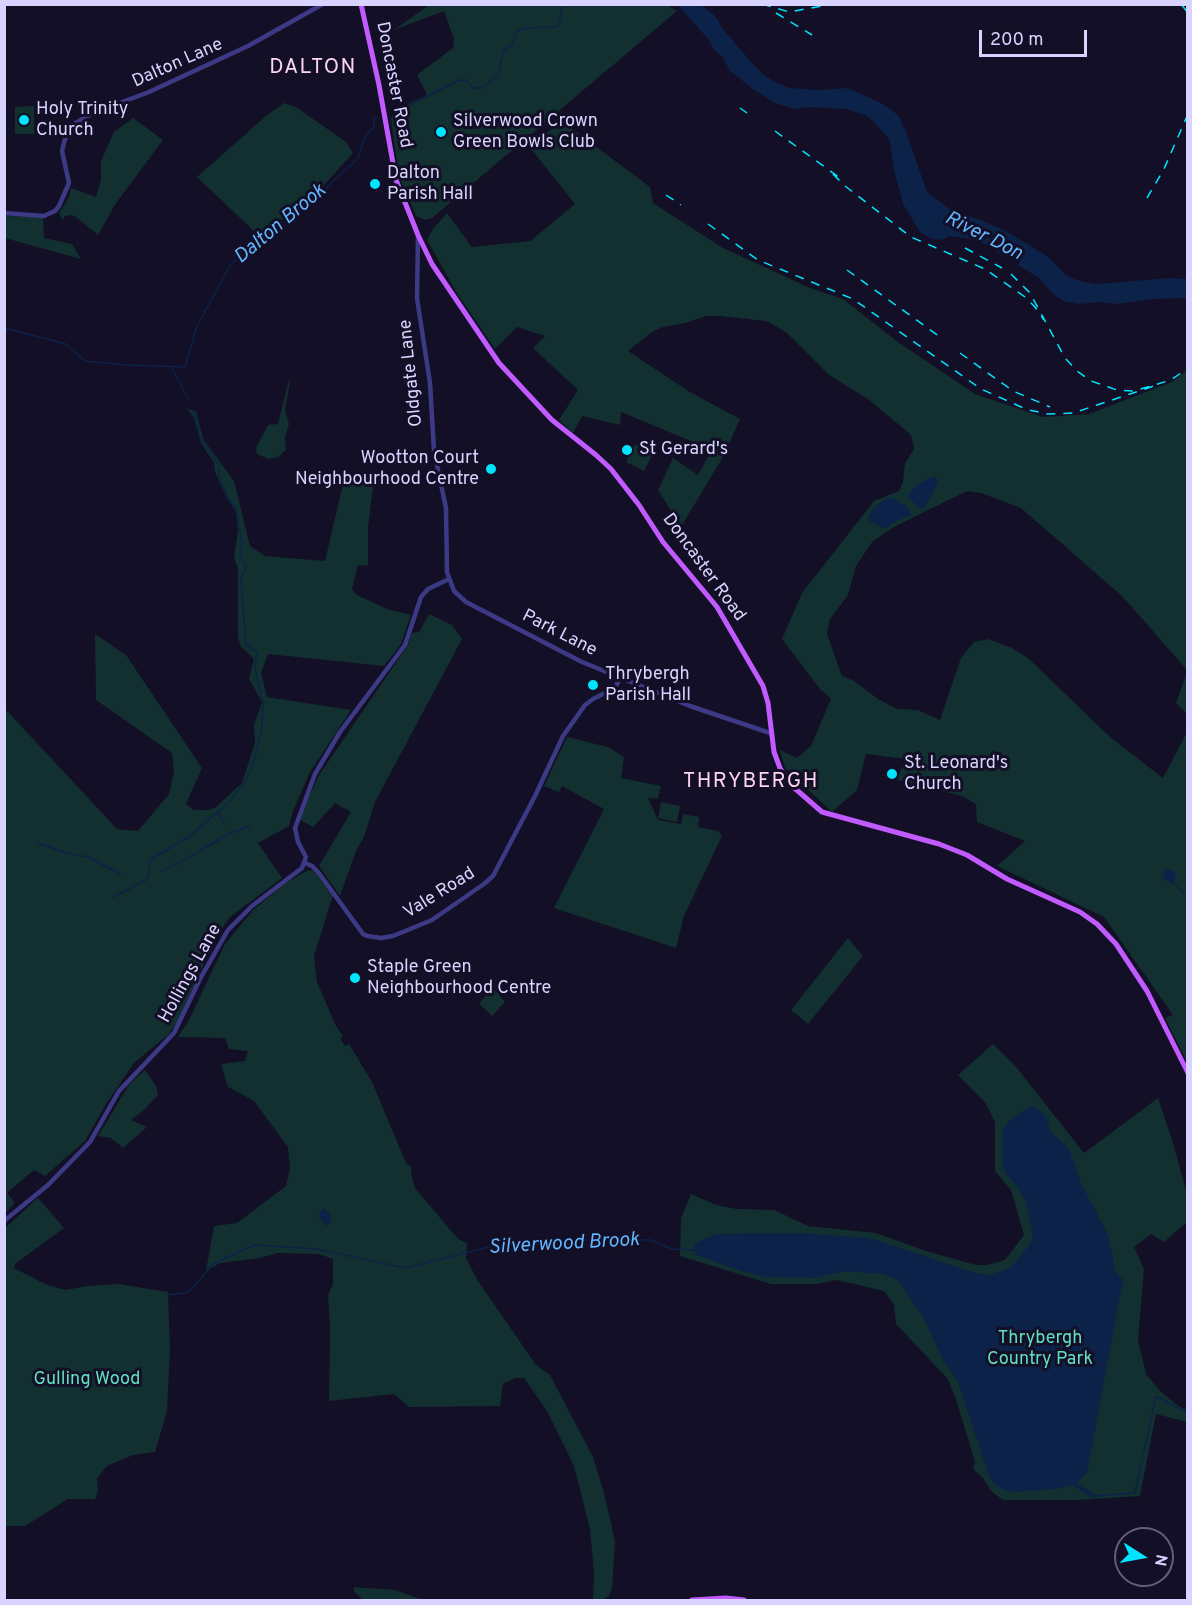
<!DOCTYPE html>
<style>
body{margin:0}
#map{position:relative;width:1192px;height:1605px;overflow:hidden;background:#130f26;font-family:Overpass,sans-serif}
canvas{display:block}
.frame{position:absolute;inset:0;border:6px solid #d9d4ff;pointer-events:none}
.north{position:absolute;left:1114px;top:1527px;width:60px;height:60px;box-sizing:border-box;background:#130f26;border:2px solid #625e7d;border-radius:50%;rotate:101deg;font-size:16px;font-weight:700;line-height:24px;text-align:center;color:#d9d4ff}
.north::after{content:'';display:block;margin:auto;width:21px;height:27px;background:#00e5ff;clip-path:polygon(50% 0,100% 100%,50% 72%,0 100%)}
.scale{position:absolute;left:979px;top:30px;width:108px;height:27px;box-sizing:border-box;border:3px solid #d9d4ff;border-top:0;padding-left:8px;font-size:18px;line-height:21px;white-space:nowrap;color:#d9d4ff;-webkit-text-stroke:4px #130f26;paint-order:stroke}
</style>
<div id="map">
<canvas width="1192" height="1605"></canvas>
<div class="frame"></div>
<div class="north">N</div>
<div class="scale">200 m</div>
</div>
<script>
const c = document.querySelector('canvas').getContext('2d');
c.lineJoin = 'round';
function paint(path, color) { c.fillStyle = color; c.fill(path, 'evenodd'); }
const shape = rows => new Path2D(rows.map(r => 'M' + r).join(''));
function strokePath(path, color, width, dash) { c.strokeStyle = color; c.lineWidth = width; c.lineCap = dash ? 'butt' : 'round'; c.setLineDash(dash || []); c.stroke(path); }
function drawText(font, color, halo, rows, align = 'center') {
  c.font = font + ' Overpass,sans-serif'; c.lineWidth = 6; c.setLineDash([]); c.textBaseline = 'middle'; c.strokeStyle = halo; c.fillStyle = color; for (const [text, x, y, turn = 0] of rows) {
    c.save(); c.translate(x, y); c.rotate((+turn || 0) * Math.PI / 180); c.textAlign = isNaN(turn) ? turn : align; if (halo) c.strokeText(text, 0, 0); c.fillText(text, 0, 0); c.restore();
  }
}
paint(shape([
 [667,5,677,11,432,218,425,220,416,216,399,176,391,119,394,111,427,95,417,75,453,48,454,39,444,11,394,30,429,5],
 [284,103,296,107,346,142,353,153,307,204,258,235,197,177,267,115],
 [34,106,34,134,15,134,15,107],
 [133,118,163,140,116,203,98,235,75,216,69,215,64,217,63,221,59,213,69,197,71,188,96,197,101,179,101,161,114,132],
 [563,122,650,187,653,203,723,248,810,288,843,299,898,342,975,394,1043,417,1089,414,1172,382,1187,370,1187,670,1123,597,1021,508,981,493,967,491,892,528,872,542,856,566,848,595,830,619,827,634,842,676,854,681,878,699,897,709,918,710,940,720,961,658,974,642,988,639,1012,648,1028,658,1110,737,1163,778,1187,732,1187,1062,1165,1018,1173,1015,1104,917,997,866,1025,841,977,822,976,804,962,796,897,780,905,759,866,754,857,790,832,812,785,768,780,750,797,758,811,746,831,699,820,689,782,639,802,593,874,501,899,491,903,482,905,463,914,449,911,435,868,399,829,375,786,332,766,321,720,316,707,316,685,323,663,327,652,332,628,351,690,392,740,419,723,457,681,527,658,490,673,458,698,475,712,450,621,412,620,425,582,416,573,433,559,420,578,390,533,348,545,336,517,327,495,349,458,295,427,240,433,229,447,213,472,247,530,241,575,204,528,145],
 [4,216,43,217,44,238,72,244,81,259,5,238],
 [289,380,290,381,285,410,289,424,285,437,286,450,278,457,268,459,257,454,256,448,268,425,278,424],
 [187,409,196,411,203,439,234,481,250,546,265,556,325,561,345,475,368,479,373,486,368,528,368,566,358,565,352,589,357,595,387,609,411,615,401,644,384,666,268,654,261,673,267,697,351,710,310,772,293,811,289,826,258,843,282,878,230,917,217,936,177,1022,168,1035,134,1063,106,1104,85,1141,45,1176,34,1170,7,1193,15,1203,5,1213,4,711,8,712,117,829,138,831,169,794,174,771,172,753,96,700,95,634,126,655,202,768,186,804,194,810,209,810,216,807,242,783,255,743,254,725,262,702,249,679,254,659,241,647,238,638,238,568,234,558,238,530,236,512,227,498,215,472,214,463,201,443,193,416],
 [635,444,653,453,644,471,626,462],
 [429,614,452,625,462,639,375,802,364,837,356,851,340,896,319,866,351,812,335,803,313,827,299,819,319,775,408,645,412,633,419,632],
 [1187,672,1187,714,1176,703],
 [567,737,608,747,624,757,621,778,661,786,658,799,648,798,658,820,681,824,683,814,699,817,698,827,718,831,722,836,684,916,676,948,554,908,604,809,562,786,559,792,544,786],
 [661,802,680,806,677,822,658,818],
 [308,870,314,871,333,895,314,956,317,982,336,1026,343,1036,340,1038,345,1046,349,1044,372,1082,406,1163,411,1167,412,1178,415,1188,458,1239,467,1243,466,1258,478,1281,536,1365,550,1375,593,1457,604,1493,615,1541,612,1589,609,1596,605,1598,604,1600,593,1600,594,1572,590,1529,574,1466,547,1411,524,1378,515,1378,503,1384,500,1406,409,1407,394,1394,329,1401,330,1326,328,1295,333,1284,333,1259,319,1254,278,1253,260,1258,220,1263,206,1271,214,1226,237,1223,286,1186,290,1169,288,1147,254,1101,228,1087,221,1064,245,1061,248,1051,229,1049,225,1038,178,1037,189,1020,225,944,254,909,286,883],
 [848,938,863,956,808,1024,791,1010],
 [490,990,496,991,505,1002,492,1016,479,1004],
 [993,1044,1017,1068,1084,1153,1158,1098,1173,1143,1187,1194,1187,1222,1164,1242,1151,1234,1134,1247,1144,1269,1138,1340,1146,1374,1162,1393,1180,1407,1187,1410,1187,1422,1156,1414,1140,1496,1077,1500,1003,1500,992,1492,983,1478,973,1469,975,1462,955,1396,947,1378,896,1324,894,1304,884,1291,837,1280,817,1284,771,1284,680,1256,681,1218,691,1194,716,1205,737,1209,774,1210,808,1226,876,1233,926,1251,976,1265,987,1265,1005,1260,1024,1235,1011,1190,995,1171,995,1122,985,1102,958,1075],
 [145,1070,156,1086,158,1095,145,1109,131,1120,147,1127,123,1148,111,1138,98,1136,130,1083],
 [38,1198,64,1228,15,1264,14,1268,47,1285,65,1290,88,1286,118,1284,168,1292,170,1350,167,1411,155,1452,133,1455,107,1466,97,1478,98,1491,95,1499,68,1499,25,1526,5,1526,5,1228],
 [354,1587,395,1590,423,1600,363,1600,354,1591]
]), '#12302f');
paint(shape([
 [678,5,701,5,715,16,723,29,751,62,764,75,775,82,789,88,819,90,848,88,883,104,898,115,905,129,927,192,955,213,979,219,1009,233,1047,256,1066,275,1076,280,1097,284,1170,278,1187,279,1187,298,1152,299,1118,304,1099,302,1080,304,1063,301,1051,292,1039,278,1018,265,1020,261,1009,254,1007,257,986,245,970,239,949,236,942,240,932,239,920,232,903,204,894,170,890,140,873,121,865,115,846,109,808,107,794,109,775,103,754,90,730,71,722,56,714,50,708,39],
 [936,476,938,483,923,510,908,498,908,495,919,483],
 [893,498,909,508,911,515,896,521,888,527,882,528,868,520,871,511,879,504,885,499],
 [1165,869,1174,871,1176,879,1174,883,1184,892,1184,895,1176,886,1164,879,1163,876],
 [1030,1107,1037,1108,1043,1113,1049,1122,1049,1130,1069,1149,1081,1183,1108,1235,1113,1257,1114,1269,1123,1280,1087,1473,1075,1484,1057,1489,1015,1492,1005,1490,995,1485,989,1477,958,1382,943,1360,923,1317,898,1280,882,1274,846,1271,813,1278,766,1277,741,1271,697,1255,693,1250,696,1243,716,1234,798,1233,871,1238,975,1273,989,1275,1005,1270,1013,1265,1031,1243,1033,1236,1026,1203,1016,1185,1006,1174,1002,1163,1002,1133,1006,1125,1013,1117],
 [323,1208,329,1212,331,1218,330,1223,326,1226,318,1216]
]), '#0c2248');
strokePath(shape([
 [395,113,459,80,466,80,473,88,482,88,498,75,504,50,512,45,517,31,525,28,557,27,560,22,562,4],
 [4,328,66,344,85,361,125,365,185,367,197,326,231,264,255,242,303,210,358,158,364,138,374,127,374,117,377,117],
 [172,368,189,401],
 [218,812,224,824],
 [38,843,63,852,88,857,121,874],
 [149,869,150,862,153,858,190,836,229,802,245,782,253,764,262,729,263,702,255,669,257,652,246,645,241,580,246,566,240,554,242,543,236,509,228,498,218,474,219,465,200,438,194,411],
 [162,871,190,857,228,834,250,826],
 [113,897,148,879,149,872],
 [166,1295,185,1293,192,1289,213,1264,254,1245,316,1249,406,1268,489,1247,579,1240,651,1240,672,1249,693,1250],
 [1093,1496,1135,1493,1156,1396,1188,1413]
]), '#0c2248', 1.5);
strokePath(shape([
 [1075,1484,1093,1496]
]), '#0c2248', 4);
strokePath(shape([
 [4,213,44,216,55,211,59,206,69,183,62,151,65,139,74,124,93,113,149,92,248,46,323,4],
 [418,235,417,298,430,383,434,451,446,508,447,572,454,591,466,602,582,662,690,706,770,733],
 [305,863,312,866,318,872,363,934,367,936,381,938,393,936,432,920,484,884,493,876,535,796,563,736,585,705,593,699,615,688,620,678],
 [4,1221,48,1185,90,1142,119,1091,174,1033,200,979,228,930,252,906,302,868,306,857,298,842,295,828,315,774,340,732,405,645,421,597,428,589,449,579]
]), '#3d3a85', 4.5);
strokePath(shape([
 [361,4,379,85,396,180,418,235,432,264,499,363,552,420,596,455,611,469,639,505,663,542,717,607,763,686,768,703,774,752,780,768,791,785,822,812,939,844,967,855,1007,879,1080,912,1097,924,1116,944,1147,991,1188,1073],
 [692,1600,726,1598,744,1600]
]), '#c25bff', 5);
strokePath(shape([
 [762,4,789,12,833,4],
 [1181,4,1188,13],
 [776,13,812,35],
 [740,108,747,113],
 [775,131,840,178],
 [833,174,845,186,911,237,985,269,1025,297,1035,307,1044,320],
 [666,195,681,205],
 [1147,198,1164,169,1188,114],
 [708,224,758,260,853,299,981,389,1028,410,1048,414,1073,413,1157,385],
 [965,248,1002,268],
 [847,270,943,339],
 [1011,274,1030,293,1065,358,1077,371,1091,381,1117,390,1134,391,1171,380,1188,368],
 [960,353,1013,391,1050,407]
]), '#00e5ff', 1.5, [9, 8]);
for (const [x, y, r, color] of [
 [24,120,6,"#00e5ff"],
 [441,132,6,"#00e5ff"],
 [375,184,6,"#00e5ff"],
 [627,450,6,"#00e5ff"],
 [491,469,6,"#00e5ff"],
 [593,685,6,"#00e5ff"],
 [892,774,6,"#00e5ff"],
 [355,978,6,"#00e5ff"]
]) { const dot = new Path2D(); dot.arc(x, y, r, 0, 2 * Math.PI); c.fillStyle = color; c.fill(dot); strokePath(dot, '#130f26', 2); }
drawText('18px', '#d9d4ff', '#130f26', [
 ["Dalton Lane",178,64,-24],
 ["Doncaster Road",393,85,79],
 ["Oldgate Lane",412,373,-96],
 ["Doncaster Road",703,568,54],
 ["Park Lane",559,634,27],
 ["Vale Road",440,894,-32],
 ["Hollings Lane",191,974,-61]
]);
drawText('18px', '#d9d4ff', '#130f26', [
 ["Holy Trinity",36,110],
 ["Church",36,131],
 ["Silverwood Crown",453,122],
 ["Green Bowls Club",453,143],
 ["Dalton",387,174],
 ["Parish Hall",387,195],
 ["St Gerard's",639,450],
 ["Wootton Court",479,459,"right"],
 ["Neighbourhood Centre",479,480,"right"],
 ["Thrybergh",605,675],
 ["Parish Hall",605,696],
 ["St. Leonard's",904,764],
 ["Church",904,785],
 ["Staple Green",367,968],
 ["Neighbourhood Centre",367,989]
], 'left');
drawText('18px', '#5fe0c0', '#130f26', [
 ["Thrybergh",1040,1339],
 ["Country Park",1040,1360],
 ["Gulling Wood",87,1380]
]);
drawText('italic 20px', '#62b6ff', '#130f26', [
 ["Dalton Brook",281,225,-40],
 ["River Don",983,237,27],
 ["Silverwood Brook",564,1245,-3]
]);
c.letterSpacing = '1.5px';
drawText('21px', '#ffd6f0', '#130f26', [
 ["DALTON",313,69],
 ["THRYBERGH",751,783]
]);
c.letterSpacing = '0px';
</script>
